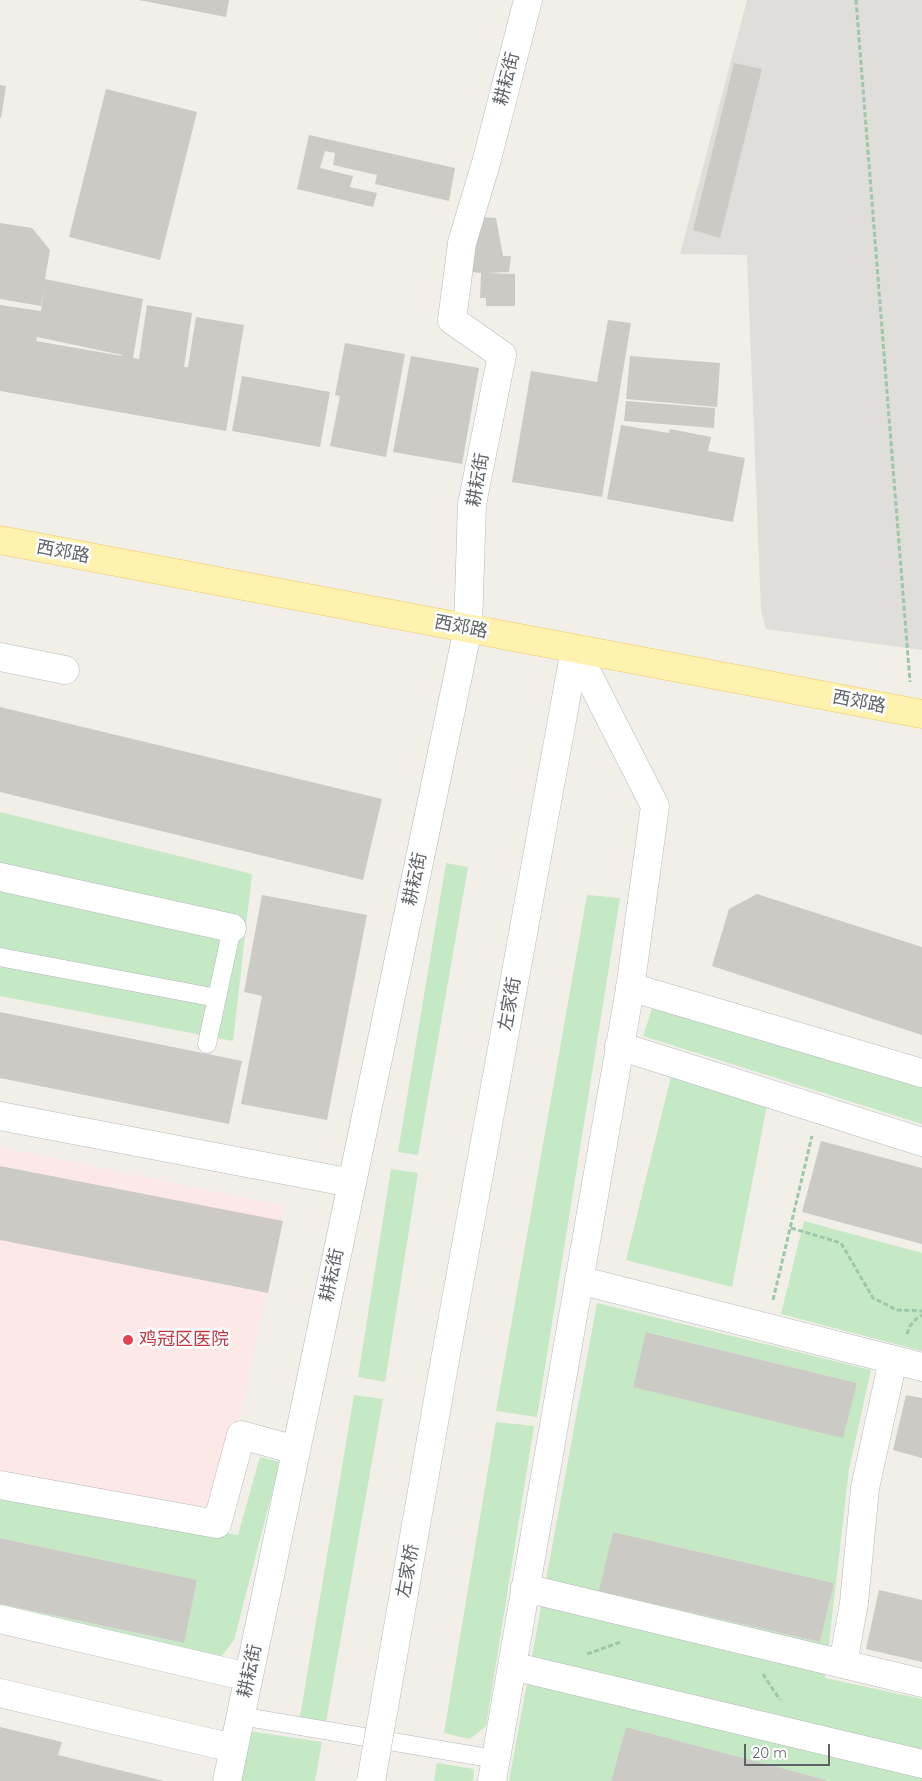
<!DOCTYPE html>
<meta charset="utf-8">
<style>
body{margin:0}
#map{position:relative;width:922px;height:1781px;overflow:hidden;background:#f1efe8;font-family:Quicksand,sans-serif}
canvas{display:block}
.scale{position:absolute;left:744px;top:1744px;width:86px;height:22px;box-sizing:border-box;border:2px solid #5f6368;border-top:0;padding-left:6px;font-size:15px;line-height:18px;white-space:nowrap;color:#5f6368;-webkit-text-stroke:4px #fff;paint-order:stroke}
</style>
<div id="map">
<canvas width="922" height="1781"></canvas>
<div class="scale">20 m</div>
</div>
<script>
const c = document.querySelector('canvas').getContext('2d');
c.lineJoin = 'round';
function paint(path, color) { c.fillStyle = color; c.fill(path, 'evenodd'); }
const shape = rows => new Path2D(rows.map(r => 'M' + r).join(''));
function strokePath(path, color, width, dash) { c.strokeStyle = color; c.lineWidth = width; c.lineCap = dash ? 'butt' : 'round'; c.setLineDash(dash || []); c.stroke(path); }
function drawText(font, color, halo, rows, align = 'center') {
  c.font = font + ' Quicksand,"Noto Sans SC",sans-serif'; c.lineWidth = 5; c.setLineDash([]); c.textBaseline = 'middle'; c.strokeStyle = halo; c.fillStyle = color; for (const [text, x, y, turn = 0] of rows) {
    c.save(); c.translate(x, y); c.rotate((+turn || 0) * Math.PI / 180); c.textAlign = isNaN(turn) ? turn : align; if (halo) c.strokeText(text, 0, 0); c.fillText(text, 0, 0); c.restore();
  }
}
paint(shape([
 [747,0,922,0,922,650,766,629,761,611,747,255,680,254]
]), '#e0deda');
paint(shape([
 [0,1147,284,1206,219,1520,0,1474]
]), '#fce8e6');
paint(shape([
 [0,812,252,874,233,1041,0,996],
 [446,863,468,867,418,1155,398,1152],
 [587,895,620,898,537,1417,496,1411],
 [653,1006,922,1088,922,1124,643,1036],
 [672,1072,768,1100,732,1287,626,1260],
 [391,1169,418,1173,385,1382,358,1377],
 [804,1221,922,1253,922,1351,781,1314],
 [597,1303,871,1370,849,1469,825,1678,922,1699,922,1781,828,1781,626,1727,611,1781,509,1781],
 [647,1332,856,1383,633,1387],
 [613,1532,834,1583,820,1642,600,1591],
 [354,1395,383,1399,326,1722,300,1717],
 [496,1422,534,1426,486,1726,470,1739,444,1733],
 [260,1457,280,1462,234,1640,220,1658,0,1607,0,1604,183,1643,197,1580,0,1538,0,1495,151,1522,238,1535],
 [248,1731,322,1742,315,1781,240,1781],
 [437,1763,474,1769,473,1781,434,1781]
]), '#c5e8c5');
paint(shape([
 [139,0,229,0,226,17],
 [734,63,762,69,720,238,693,230],
 [0,85,6,86,1,118,0,118],
 [106,89,197,112,160,260,69,237],
 [309,135,455,168,449,201,375,184,377,175,333,165,335,153,325,151,320,168,353,176,350,187,377,193,373,207,297,189],
 [477,217,496,218,503,256,511,256,509,272,487,273,515,274,515,306,486,306,486,298,480,298,481,273,471,272],
 [0,223,32,228,50,250,45,279,143,299,133,358,139,359,147,305,192,313,184,367,188,367,196,317,244,325,226,431,0,391,0,305,41,311,44,288,41,306,0,299],
 [37,337,122,355,122,356,36,341],
 [608,320,631,323,602,497,512,482,531,371,597,382],
 [345,343,405,354,386,457,330,446,340,396,335,395],
 [411,356,479,368,462,464,393,452],
 [630,356,720,363,717,407,626,399],
 [242,376,330,392,320,447,232,431],
 [626,401,715,408,714,428,624,421],
 [621,425,669,433,670,429,711,437,708,451,745,458,733,522,607,499],
 [0,707,382,799,363,880,0,792],
 [757,894,922,947,922,1035,712,966,729,909],
 [262,895,367,915,327,1120,241,1104,262,996,244,992],
 [0,1012,242,1061,229,1124,0,1078],
 [821,1141,922,1168,922,1244,802,1212],
 [0,1166,283,1221,268,1293,0,1240],
 [646,1332,857,1383,843,1438,633,1387],
 [906,1395,922,1398,922,1458,893,1450],
 [613,1532,834,1583,820,1642,599,1591],
 [0,1538,197,1580,184,1643,0,1604],
 [879,1590,922,1600,922,1662,866,1649],
 [0,1727,62,1742,58,1755,164,1781,0,1781],
 [626,1727,826,1780,826,1781,611,1781]
]), '#cccac5');
const service = shape([
 [0,957,217,998],
 [207,1044,232,928],
 [240,1716,495,1759]
]);
const minor = shape([
 [0,657,65,670],
 [0,877,232,928],
 [630,987,922,1073],
 [619,1046,922,1142],
 [0,1116,352,1183],
 [579,1280,922,1367],
 [0,1485,217,1524,241,1435,296,1450],
 [525,1588,922,1683],
 [0,1619,248,1677],
 [843,1664,854,1603,865,1488,893,1360],
 [512,1666,922,1764],
 [0,1693,233,1748],
 [227,1781,468,628,472,504,502,355,452,320,462,243,486,163,528,0],
 [492,1781,630,989,655,806,575,649]
]);
const secondary = shape([
 [445,1360,575,649]
]);
const primary = shape([
 [0,540,922,714]
]);
strokePath(service, '#b5b8bc', 19);
strokePath(minor, '#b5b8bc', 29);
strokePath(secondary, '#b6babf', 29);
strokePath(primary, '#f2c960', 29);
strokePath(shape([
 [856,0,910,682],
 [791,1228,841,1243,873,1298,897,1310,922,1311],
 [773,1300,812,1136],
 [907,1334,910,1326,916,1319,922,1315],
 [587,1654,621,1642],
 [763,1674,780,1700]
]), '#9cc7a9', 3, [5, 2.5]);
strokePath(service, '#fff', 18);
strokePath(minor, '#fff', 28);
strokePath(secondary, '#fff', 28);
strokePath(primary, '#fff2af', 28);
const secondaryBridge = shape([
 [371,1781,445,1360]
]);
strokePath(secondaryBridge, '#b6babf', 29, []);
strokePath(secondaryBridge, '#fff', 28);
for (const [x, y, r, color] of [
 [128,1340,6,"#e0444e"]
]) { const dot = new Path2D(); dot.arc(x, y, r, 0, 2 * Math.PI); c.fillStyle = color; c.fill(dot); strokePath(dot, '#fff', 2); }
drawText('18px', '#5f6368', '#fff', [
 ["耕耘街",507,79,-76],
 ["耕耘街",478,480,-80],
 ["西郊路",63,552,11],
 ["西郊路",461,627,11],
 ["西郊路",859,702,11],
 ["耕耘街",415,879,-78],
 ["左家街",510,1004,-80],
 ["耕耘街",332,1275,-78],
 ["左家桥",408,1571,-80],
 ["耕耘街",250,1671,-78]
]);
drawText('18px', '#be3a42', '#fff', [
 ["鸡冠区医院",139,1340]
], 'left');
</script>
